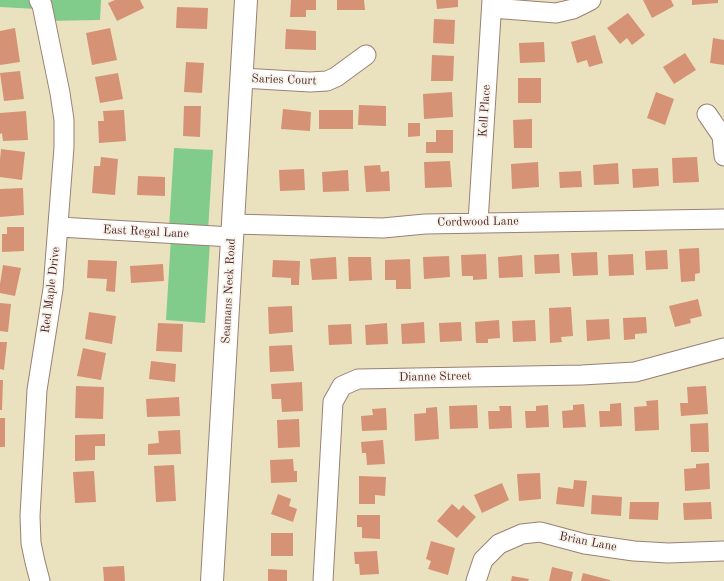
<!DOCTYPE html>
<style>
body{margin:0}
canvas{display:block;background:#eae1bf}
</style>
<canvas width="724" height="581"></canvas>
<script>
const c = document.querySelector('canvas').getContext('2d');
c.lineJoin = 'round';
function paint(path, color) { c.fillStyle = color; c.fill(path, 'evenodd'); }
const shape = rows => new Path2D(rows.map(r => 'M' + r).join(''));
function strokePath(path, color, width, dash) { c.strokeStyle = color; c.lineWidth = width; c.lineCap = dash ? 'butt' : 'round'; c.setLineDash(dash || []); c.stroke(path); }
function drawText(font, color, halo, rows, align = 'center') {
  c.font = font + ' "Old Standard TT",serif'; c.lineWidth = 3.5; c.setLineDash([]); c.textBaseline = 'middle'; c.strokeStyle = halo; c.fillStyle = color; for (const [text, x, y, turn = 0] of rows) {
    c.save(); c.translate(x, y); c.rotate((+turn || 0) * Math.PI / 180); c.textAlign = isNaN(turn) ? turn : align; if (halo) c.strokeText(text, 0, 0); c.fillText(text, 0, 0); c.restore();
  }
}
paint(shape([
 [0,0,34,0,37,9,0,7],
 [39,0,101,0,100,20,46,21],
 [174,148,213,150,208,231,169,229],
 [171,238,210,241,205,323,166,320]
]), '#81cc8a');
paint(shape([
 [115,0,140,0,144,8,117,21,108,3],
 [291,0,316,0,316,10,306,10,306,17,290,17],
 [337,0,364,0,365,10,337,10],
 [436,0,458,0,458,7,437,9],
 [643,0,671,0,674,6,652,18],
 [692,0,718,0,718,3,692,5],
 [177,7,208,8,207,29,176,28],
 [628,13,645,35,632,45,627,38,620,44,607,28],
 [434,19,455,20,454,44,433,43],
 [15,28,20,62,0,65,0,31],
 [110,28,117,60,92,65,86,33],
 [286,29,316,31,316,50,285,49],
 [595,35,603,63,589,67,587,60,577,63,571,42],
 [713,38,724,40,724,65,710,63],
 [544,42,545,62,520,63,519,43],
 [685,53,696,70,674,84,663,67],
 [432,55,454,56,453,81,431,81],
 [186,62,204,63,202,93,184,92],
 [20,71,24,99,4,101,0,73],
 [118,73,123,99,100,103,95,77],
 [518,78,541,78,541,103,518,103],
 [452,92,453,117,424,119,423,94],
 [656,92,674,99,665,125,647,118],
 [359,105,386,106,386,126,358,125],
 [184,106,201,106,200,137,183,136],
 [283,109,311,112,310,131,281,129],
 [124,110,126,141,99,143,98,121,104,121,103,111],
 [319,110,353,110,353,129,319,129],
 [26,111,28,140,3,141,2,133,0,134,0,113],
 [532,119,532,148,514,148,513,120],
 [408,123,420,123,420,136,408,137],
 [436,130,453,130,453,153,426,153,426,142,436,142],
 [1,149,25,152,22,180,0,177,0,160],
 [101,157,118,159,115,195,92,193,94,166,100,166],
 [697,157,699,182,673,183,672,158],
 [450,161,452,187,425,188,424,162],
 [538,162,539,187,512,189,511,164],
 [618,163,619,184,594,185,593,165],
 [380,165,381,172,389,171,390,191,366,192,364,166],
 [658,168,659,186,633,188,632,169],
 [304,169,305,190,280,191,279,170],
 [348,170,349,191,323,192,322,172],
 [581,171,582,187,560,188,559,172],
 [138,176,165,177,165,196,137,195],
 [23,188,24,215,0,217,0,189],
 [7,227,24,227,24,251,2,252,2,234,7,234],
 [699,248,700,273,695,274,695,281,681,282,679,249],
 [667,250,668,269,646,270,645,251],
 [597,252,598,275,573,276,571,253],
 [486,254,487,279,473,280,473,276,462,276,461,255],
 [559,254,560,273,535,274,534,255],
 [633,254,634,275,609,276,608,255],
 [522,255,523,277,499,278,498,257],
 [449,256,450,277,424,279,423,257],
 [336,257,337,279,312,280,310,259],
 [348,257,371,257,372,280,349,281],
 [410,259,411,289,396,289,396,280,385,280,385,260],
 [88,260,117,261,115,292,106,291,107,279,87,278],
 [273,260,300,261,299,285,291,285,291,278,272,277],
 [163,264,164,281,131,283,130,266],
 [3,265,21,268,15,296,0,293,0,284],
 [698,299,702,316,690,319,691,323,675,327,669,306],
 [0,303,11,304,8,332,0,331],
 [292,306,293,332,269,334,268,307],
 [571,307,573,336,561,337,562,342,550,343,549,308],
 [89,312,116,316,112,344,85,339],
 [646,317,647,333,635,334,635,339,624,340,623,318],
 [609,319,610,339,587,341,586,320],
 [499,320,500,338,488,339,488,343,476,343,475,322],
 [535,320,536,341,513,342,512,321],
 [424,322,425,343,402,344,401,324],
 [461,322,462,341,440,342,439,323],
 [158,323,183,324,182,352,156,351],
 [387,323,388,344,366,345,365,325],
 [351,324,352,344,329,345,328,325],
 [0,342,7,342,4,370,0,369],
 [292,345,294,371,270,372,269,346],
 [83,348,106,353,101,380,77,376],
 [151,361,176,364,175,382,149,379],
 [0,380,3,380,2,410,0,410],
 [302,382,303,411,282,412,281,399,272,399,271,384],
 [76,386,104,387,103,419,75,418],
 [706,386,708,414,681,416,680,403,688,403,687,387],
 [179,397,180,416,147,417,146,399],
 [658,400,659,430,635,431,634,407,647,406,646,401],
 [621,403,622,426,600,427,599,411,610,411,610,404],
 [584,404,586,427,563,428,562,411,573,410,573,405],
 [477,405,478,428,450,429,449,406],
 [548,405,549,427,526,428,525,411,536,411,536,406],
 [499,406,511,406,512,428,489,429,488,411,500,411],
 [437,407,439,439,415,441,414,414,426,413,426,408],
 [386,408,387,430,362,431,361,416,373,415,372,409],
 [0,418,5,418,5,447,0,447],
 [299,419,300,447,278,448,277,420],
 [708,423,709,452,691,452,690,424],
 [180,430,181,454,148,455,148,444,159,443,158,431],
 [105,434,105,446,95,446,95,460,75,461,75,435],
 [383,440,385,464,367,465,366,453,362,453,361,442],
 [293,459,294,471,297,471,297,482,271,483,270,460],
 [709,463,710,489,685,491,684,469,696,468,696,464],
 [174,465,176,501,156,502,154,466],
 [94,471,96,502,75,503,73,472],
 [540,473,541,499,519,501,517,474],
 [359,476,386,477,385,496,375,495,375,504,359,504],
 [574,480,587,481,584,507,556,504,558,487,573,489],
 [502,483,509,500,482,513,474,495],
 [278,494,291,499,289,506,297,509,293,522,271,514],
 [592,495,622,497,621,516,591,514],
 [630,502,659,502,658,520,629,519],
 [711,502,712,519,684,520,683,503],
 [452,504,459,510,463,505,476,517,457,538,437,521],
 [357,515,380,515,380,539,362,538,362,527,357,527],
 [271,533,293,533,293,556,271,556],
 [431,541,455,548,448,575,428,569,431,561,426,559],
 [377,551,379,574,360,575,359,564,355,564,354,552],
 [124,566,125,581,104,581,103,567],
 [552,567,573,572,571,581,549,581],
 [268,569,287,570,287,581,268,581],
 [583,573,610,580,610,581,581,581],
 [512,576,529,579,528,581,511,581]
]), '#d69275');
const minor = shape([
 [39,0,42,5,60,93,64,120,64,147,53,289,37,390,30,516,31,543,35,562,40,581],
 [492,8,556,13,573,9,591,0],
 [242,78,310,82,327,81,336,77,366,55],
 [707,114,722,136,724,156],
 [478,222,492,0],
 [233,224,383,228,425,224,724,219],
 [59,227,232,237],
 [323,581,333,402,342,386,358,379,582,375,635,372,724,348],
 [476,581,483,560,499,544,522,534,540,532,585,544,634,551,668,553,724,551]
]);
const major = shape([
 [212,581,246,0]
]);
strokePath(minor, '#9a8075', 21);
strokePath(major, '#9a8075', 24);
strokePath(minor, '#fff', 19);
strokePath(major, '#fff', 22);
drawText('12px', '#4a1f2b', '#f7f3e8', [
 ["Saries Court",284,80,2],
 ["Kell Place",485,111,-86],
 ["Cordwood Lane",478,222,-1],
 ["East Regal Lane",146,232,3],
 ["Red Maple Drive",51,290,-83],
 ["Seamans Neck Road",229,291,-87],
 ["Dianne Street",435,377,-1],
 ["Brian Lane",588,542,11]
]);
</script>
